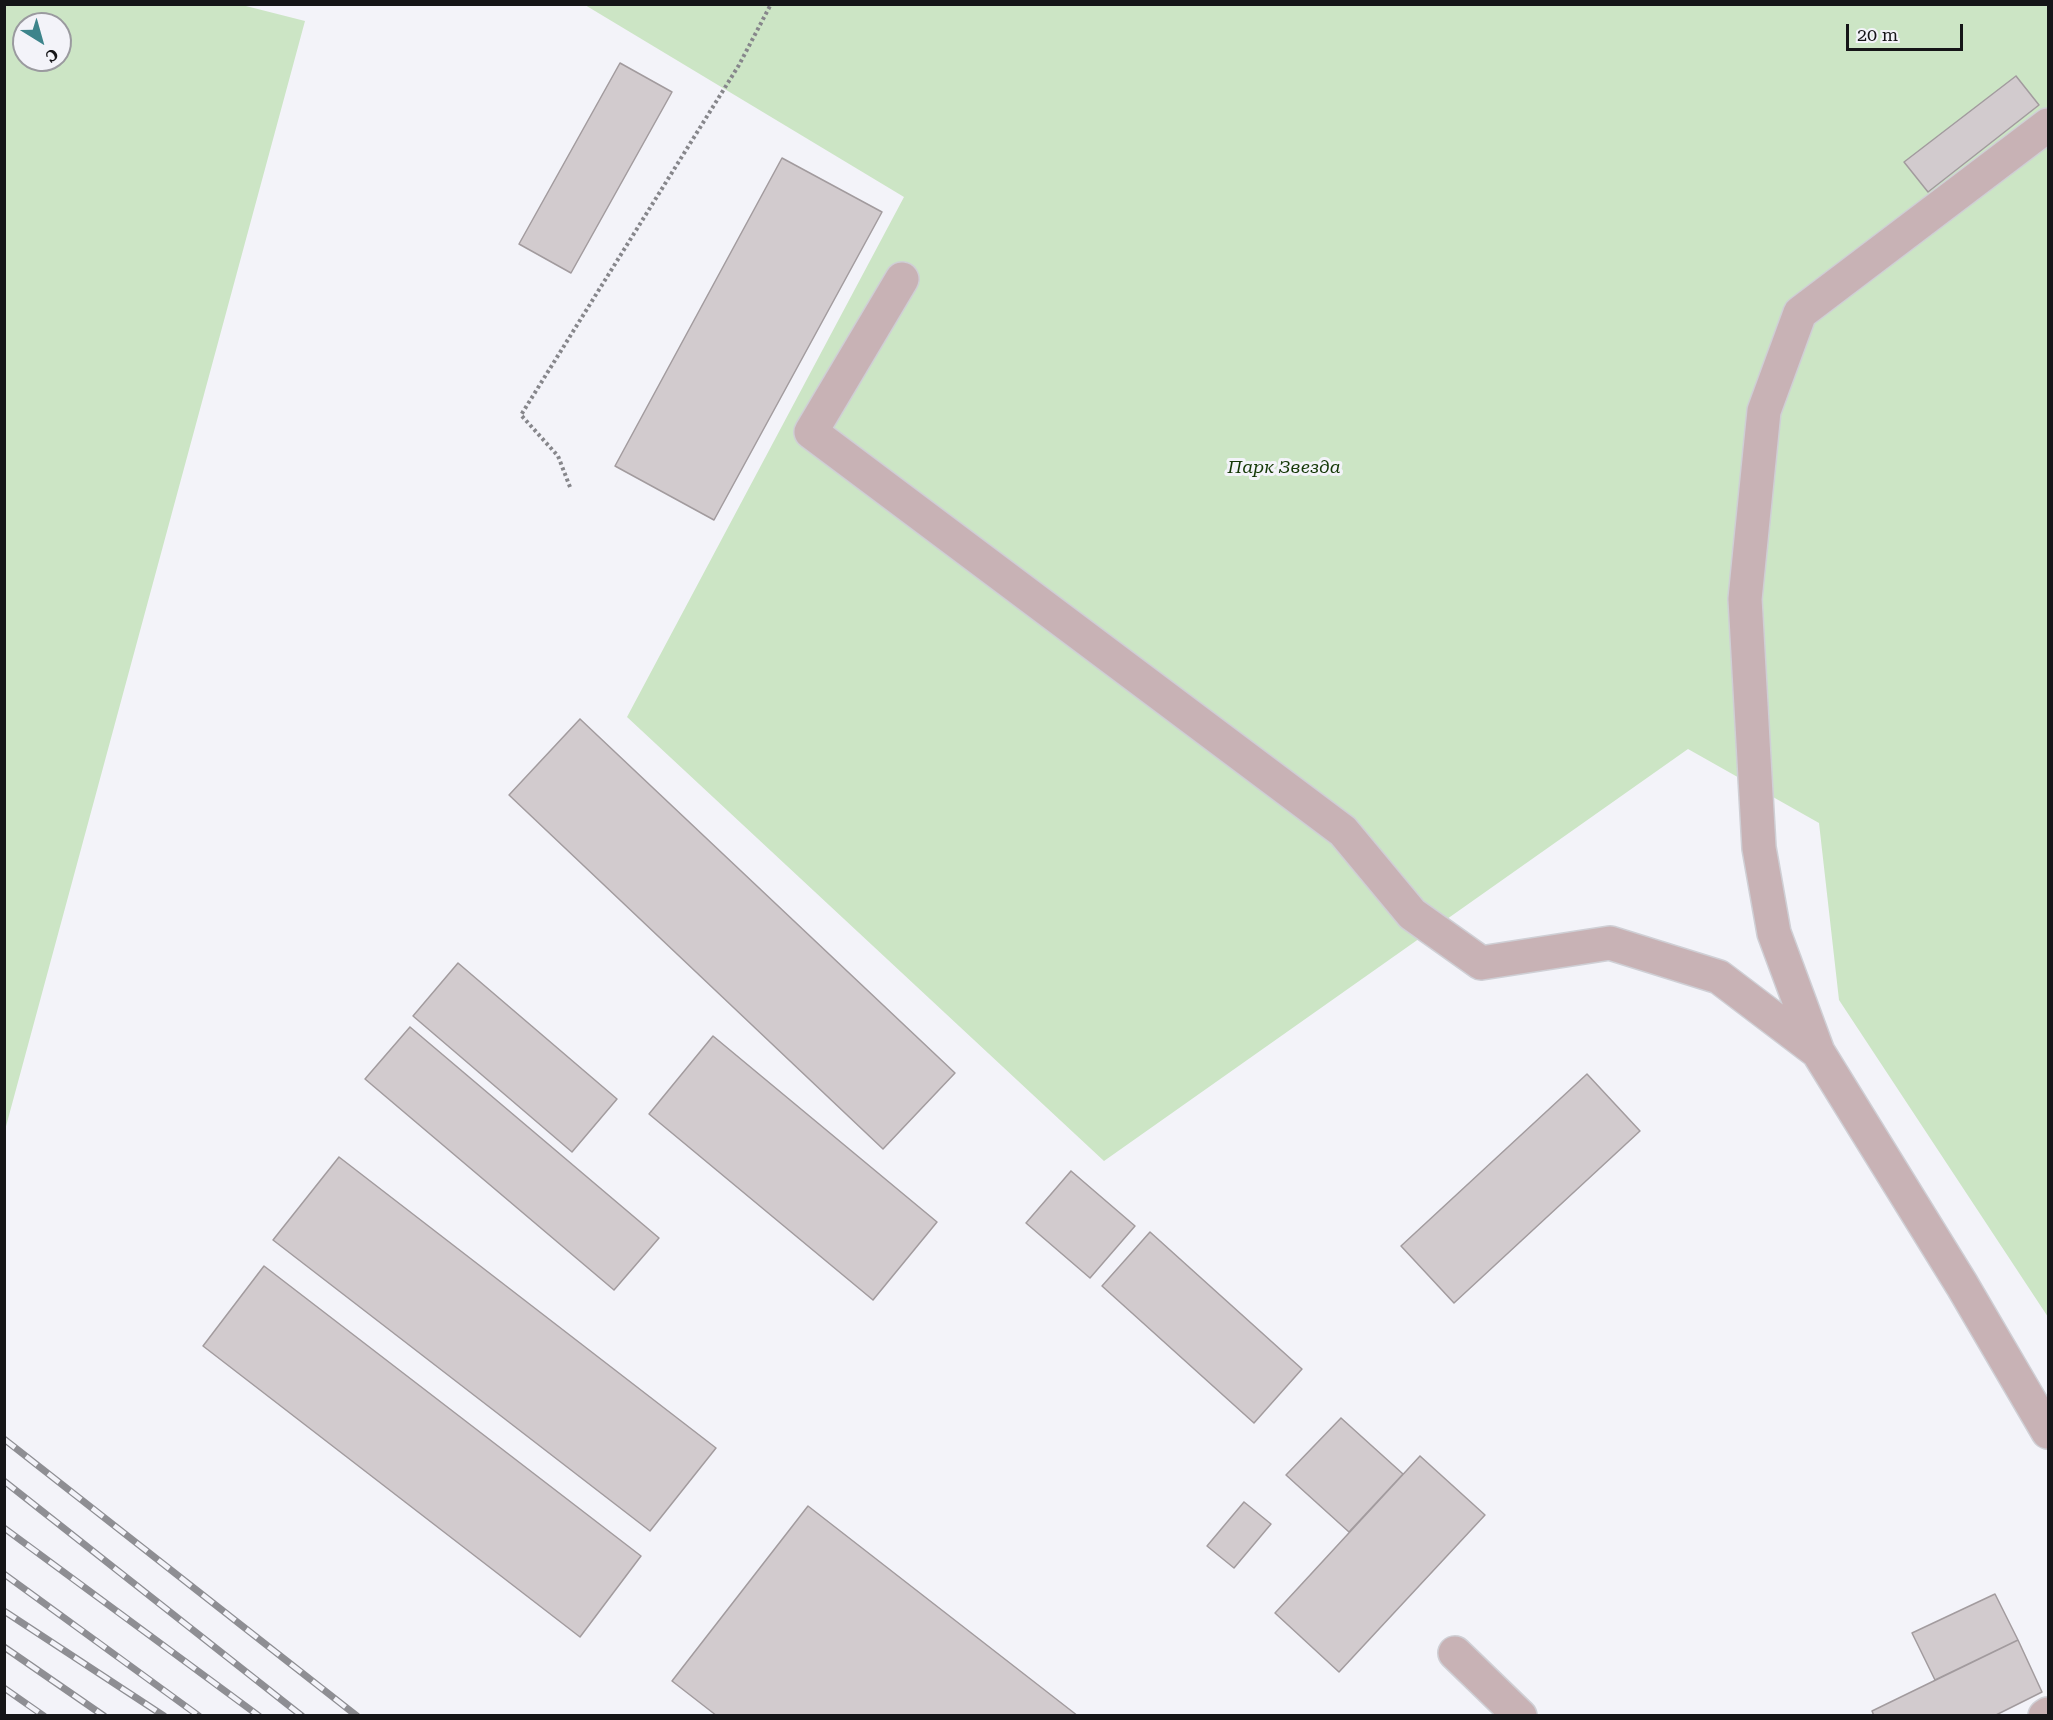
<!DOCTYPE html>
<meta charset="utf-8">
<style>
body{margin:0}
#map{position:relative;width:2053px;height:1720px;overflow:hidden;background:#f3f3f9;font-family:"Roboto Serif",serif}
canvas{display:block}
.frame{position:absolute;inset:0;border:6px solid #151518;pointer-events:none}
.north{position:absolute;left:12px;top:12px;width:60px;height:60px;box-sizing:border-box;background:#f3f3f9;border:2px solid #9a9a9f;border-radius:50%;rotate:143deg;font-size:16px;font-weight:700;line-height:24px;text-align:center;color:#151518}
.north::after{content:'';display:block;margin:auto;width:21px;height:27px;background:#3d848b;clip-path:polygon(50% 0,100% 100%,50% 72%,0 100%)}
.scale{position:absolute;left:1846px;top:24px;width:117px;height:27px;box-sizing:border-box;border:3px solid #151518;border-top:0;padding-left:8px;font-size:18px;line-height:21px;white-space:nowrap;color:#151518;-webkit-text-stroke:4px #f3f3f9;paint-order:stroke}
</style>
<div id="map">
<canvas width="2053" height="1720"></canvas>
<div class="frame"></div>
<div class="north">С</div>
<div class="scale">20 m</div>
</div>
<script>
const c = document.querySelector('canvas').getContext('2d');
c.lineJoin = 'round';
function paint(path, color) { c.fillStyle = color; c.fill(path, 'evenodd'); }
const shape = rows => new Path2D(rows.map(r => 'M' + r).join(''));
function strokePath(path, color, width, dash) { c.strokeStyle = color; c.lineWidth = width; c.lineCap = dash ? 'butt' : 'round'; c.setLineDash(dash || []); c.stroke(path); }
function drawText(font, color, halo, rows, align = 'center') {
  c.font = font + ' "Roboto Serif",serif'; c.lineWidth = 6; c.setLineDash([]); c.textBaseline = 'middle'; c.strokeStyle = halo; c.fillStyle = color; for (const [text, x, y, turn = 0] of rows) {
    c.save(); c.translate(x, y); c.rotate((+turn || 0) * Math.PI / 180); c.textAlign = isNaN(turn) ? turn : align; if (halo) c.strokeText(text, 0, 0); c.fillText(text, 0, 0); c.restore();
  }
}
paint(shape([
 [5,4,238,4,305,21,5,1130],
 [24,24,60,24,60,60,24,60],
 [585,5,2048,5,2048,1317,1839,1000,1819,823,1688,749,1104,1161,627,717,904,197]
]), '#cce5c5');
const building = shape([
 [620,63,672,92,571,273,519,244,620,63],
 [2016,76,2039,105,1928,192,1904,162,2016,76],
 [782,158,882,212,714,520,615,466,782,158],
 [580,719,955,1073,883,1149,509,795,580,719],
 [458,963,617,1099,572,1152,413,1016,458,963],
 [410,1027,659,1238,614,1290,365,1079,410,1027],
 [713,1036,937,1222,873,1300,649,1114,713,1036],
 [1587,1074,1640,1131,1454,1303,1401,1246,1587,1074],
 [339,1157,716,1448,650,1531,273,1240,339,1157],
 [1071,1171,1135,1226,1090,1278,1026,1223,1071,1171],
 [1150,1232,1302,1369,1254,1423,1102,1286,1150,1232],
 [264,1266,641,1556,580,1637,203,1346,264,1266],
 [1341,1418,1403,1474,1349,1532,1286,1475,1341,1418],
 [1420,1456,1485,1515,1339,1672,1275,1613,1420,1456],
 [1244,1502,1271,1524,1234,1568,1207,1546,1244,1502],
 [808,1506,1078,1716,717,1716,672,1681,808,1506],
 [1995,1594,2018,1640,1935,1680,1912,1633,1995,1594],
 [2018,1640,2042,1692,1994,1716,1874,1716,1872,1711,2018,1640]
]);
paint(building, '#d2cbce');
strokePath(building, '#a29b9e', 1.5);
const minor = shape([
 [2048,125,1800,313,1764,411,1745,599,1759,848,1774,933,1818,1052,1962,1285,2048,1432],
 [902,279,811,432,1343,831,1412,914,1481,963,1610,943,1719,977,1818,1052],
 [1455,1653,1520,1716],
 [2045,1716,2048,1714]
]);
strokePath(minor, '#cfcfd5', 36);
strokePath(shape([
 [570,487,558,456,521,415,739,65,771,4]
]), '#86868b', 4, [3, 3]);
strokePath(minor, '#c8b2b5', 33);
const rail = shape([
 [4,1439,357,1716],
 [4,1481,302,1716],
 [4,1528,259,1716],
 [4,1574,199,1716],
 [4,1611,164,1716],
 [4,1647,104,1716],
 [4,1688,44,1716]
]);
strokePath(rail, '#8e8e93', 7);
strokePath(rail, '#f3f3f9', 4.5, [14]);
drawText('italic 18px', '#133705', '#f3f3f9', [
 ["Парк Звезда",1284,468]
]);
</script>
